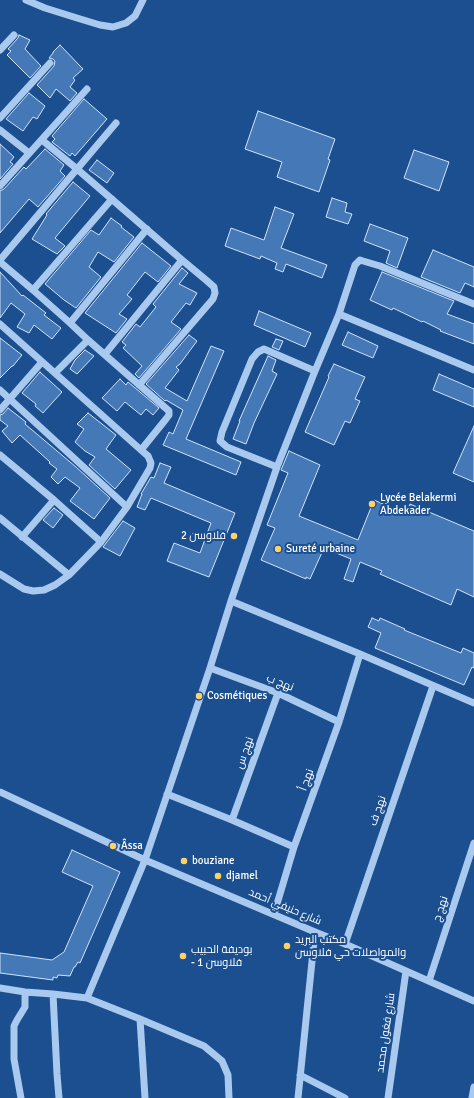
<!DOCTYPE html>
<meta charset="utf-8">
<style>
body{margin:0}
canvas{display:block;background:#1b4f8f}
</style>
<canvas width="474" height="1098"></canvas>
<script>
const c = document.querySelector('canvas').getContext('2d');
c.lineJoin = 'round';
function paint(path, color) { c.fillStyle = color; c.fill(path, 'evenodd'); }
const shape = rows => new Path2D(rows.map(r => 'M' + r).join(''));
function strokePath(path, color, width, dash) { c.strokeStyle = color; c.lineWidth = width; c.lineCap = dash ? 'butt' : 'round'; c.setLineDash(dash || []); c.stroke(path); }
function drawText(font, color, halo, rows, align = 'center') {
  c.font = font + ' Signika,Cairo,sans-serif'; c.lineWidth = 4; c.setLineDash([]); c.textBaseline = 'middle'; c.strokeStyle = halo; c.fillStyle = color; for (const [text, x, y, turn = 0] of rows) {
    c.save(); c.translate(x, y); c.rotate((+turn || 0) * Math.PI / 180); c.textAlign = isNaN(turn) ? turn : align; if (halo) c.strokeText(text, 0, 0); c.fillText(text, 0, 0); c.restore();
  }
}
const building = shape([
 [19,35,30,40,25,49,41,66,30,78,7,55,11,51,8,49,18,38,19,35],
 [60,45,83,69,73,78,75,80,70,87,77,93,70,101,56,89,50,98,37,85,54,66,55,61,53,59,49,58,53,53,53,52,60,45],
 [29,93,45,106,37,119,33,117,23,131,6,119,29,93],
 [84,99,107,119,75,156,72,153,70,156,52,142,55,139,52,136,84,99],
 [258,111,335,139,328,159,330,160,319,192,277,177,282,162,245,149,258,111],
 [0,144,14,157,10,162,13,164,0,179,0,144],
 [45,149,64,165,60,171,65,176,38,207,29,199,0,233,0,191,4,189,24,167,26,169,45,149],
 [414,150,449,162,439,191,404,178,414,150],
 [97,160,114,173,107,183,89,170,97,160],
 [73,182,90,196,55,238,65,246,57,254,32,239,47,215,46,214,73,182],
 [332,198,347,203,345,212,352,214,348,224,326,217,332,198],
 [275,207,294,214,281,248,327,265,322,278,286,264,283,272,275,269,277,263,261,256,260,259,225,246,231,228,264,240,275,207],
 [111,218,122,226,121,227,134,237,114,262,98,252,89,267,101,277,76,308,64,300,45,284,91,230,99,235,111,218],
 [370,224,408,238,397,268,386,263,390,251,364,241,370,224],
 [142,243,171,266,158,282,145,272,127,295,132,299,119,314,127,319,116,333,85,313,142,243],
 [433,250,474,267,474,287,465,283,460,293,421,277,433,250],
 [182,268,188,273,179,284,197,293,190,305,186,303,171,322,181,329,139,378,135,374,142,366,123,348,126,345,122,342,136,324,140,327,156,307,153,304,182,268],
 [0,272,22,296,23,295,46,313,44,315,61,328,52,339,34,325,29,333,17,327,25,314,11,303,0,318,0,272],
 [382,272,454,301,447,314,474,324,474,344,440,331,441,330,423,321,422,322,393,308,392,310,370,300,382,272],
 [259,311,311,333,305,347,254,325,259,311],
 [348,332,378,346,373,358,342,345,348,332],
 [189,335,197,341,180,364,176,367,179,370,165,388,187,401,211,346,224,351,186,439,241,462,236,475,163,445,169,432,173,434,183,410,166,400,165,401,146,384,189,335],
 [0,338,22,355,13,366,12,366,0,378,0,338],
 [276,339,283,341,279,350,272,347,276,339],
 [85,350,94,356,77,374,70,369,75,360,85,350],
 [268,356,276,360,272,371,277,374,254,423,246,444,233,439,240,421,239,421,268,356],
 [334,364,365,377,355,399,360,401,350,423,345,421,334,445,305,432,329,377,328,376,334,364],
 [40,372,62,392,43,413,35,406,36,404,22,393,40,372],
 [439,374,474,389,474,407,433,390,439,374],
 [120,379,126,385,128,382,159,408,153,415,146,409,141,415,125,402,117,411,102,398,120,379],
 [8,408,26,422,25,424,76,467,110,498,94,519,70,501,80,488,65,477,58,484,51,477,57,469,49,463,50,462,20,435,12,443,2,431,8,426,0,420,0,415,3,414,8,408],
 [88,413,116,435,106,449,131,470,115,489,89,465,95,457,85,451,75,442,84,429,77,424,88,413],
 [474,426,474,482,453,473,474,426],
 [289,451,320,465,299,516,358,540,374,500,406,514,410,504,474,531,474,597,457,589,451,605,380,574,382,571,360,562,353,582,344,579,351,559,324,548,310,579,306,577,306,579,261,560,275,528,267,525,288,473,281,470,289,451],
 [160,463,171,467,164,483,235,513,209,577,167,561,174,543,200,553,211,523,151,498,145,510,137,507,142,494,141,494,151,477,154,478,160,463],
 [54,508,63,515,53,528,43,520,54,508],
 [123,521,135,528,120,556,103,547,123,521],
 [372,618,379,621,380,618,405,629,404,630,461,653,463,648,474,653,474,668,472,667,464,685,375,648,381,633,368,627,372,618],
 [72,850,120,872,80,963,78,962,75,967,74,967,70,976,58,975,57,978,53,977,53,980,0,973,0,953,52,960,64,952,93,886,62,872,72,850]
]);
paint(building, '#4478b7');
strokePath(building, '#cfe3fa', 1);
strokePath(shape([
 [26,0,45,8,77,18,100,25,113,27,126,23,135,16,143,0],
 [0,50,14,35],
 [0,118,50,63],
 [0,130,29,153],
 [42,140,77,169,182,260,206,280,214,287,215,293,213,299,139,385],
 [0,186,87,89],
 [0,260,116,123],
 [0,262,33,290,70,323,88,340,169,411,169,415,166,419,141,450],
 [33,290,112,199],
 [339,314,474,370],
 [70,323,147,229],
 [0,324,141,450,148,456,151,463,150,468,127,507,101,542,69,575,55,585,44,590,33,591,24,589,0,574],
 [105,354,182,260],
 [55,373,88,340],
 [0,390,127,507],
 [0,410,42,362],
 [0,455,54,500,101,542],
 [277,467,227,447,220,441,222,432,252,359,258,352,264,349,315,371],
 [0,518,69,575],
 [22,537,54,500],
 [231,601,360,654,474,703],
 [210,668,278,693,339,722],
 [0,792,145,860,315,932,345,944,474,1001],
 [167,794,232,820,294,847],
 [232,820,278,693],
 [274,914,294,847,339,722,360,654],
 [345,944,433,686],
 [429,981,474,843],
 [0,988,25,992,53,994,87,998,140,1019,204,1046,222,1061,228,1075,229,1098],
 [53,994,57,1074,59,1098],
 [87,998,145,860,210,668,231,601,277,467,315,371,339,314,355,265,360,260,363,261,380,266,474,304],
 [140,1019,145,1098],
 [300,1075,345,1098],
 [21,1098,14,1059,14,1026,17,1020,25,1007,25,992],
 [298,1098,315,932],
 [388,1098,406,971],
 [472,1098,474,1087]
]), '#a9c9ee', 7);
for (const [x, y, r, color] of [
 [372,504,4,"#ffd166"],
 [234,536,4,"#ffd166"],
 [278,549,4,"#ffd166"],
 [199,696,4,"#ffd166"],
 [113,846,4,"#ffd166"],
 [184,861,4,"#ffd166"],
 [218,876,4,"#ffd166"],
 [287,946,4,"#ffd166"],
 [183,956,4,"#ffd166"]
]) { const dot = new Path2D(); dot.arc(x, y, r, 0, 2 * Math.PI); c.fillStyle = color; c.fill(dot); strokePath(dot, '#1b4f8f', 1.5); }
drawText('11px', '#fff', '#1b4f8f', [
 ["Lycée Belakermi",380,498],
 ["Abdekader",380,511],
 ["فلاوسن 2",226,536,"right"],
 ["Sureté urbaine",286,549],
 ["Cosmétiques",207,696],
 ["Âssa",121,846],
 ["bouziane",192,861],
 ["djamel",226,876],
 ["مكتب البريد",295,940],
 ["والمواصلات حي فلاوسن",295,953],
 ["بوديفة الحبيب",191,950],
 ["- فلاوسن 1",191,963]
], 'left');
drawText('11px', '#fff', '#1b4f8f', [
 ["نهج ب",280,683,22],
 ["نهج س",245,753,-70],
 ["نهج أ",307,780,-70],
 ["نهج ف",378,811,-71],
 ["شارع حنيفي أحمد",285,907,23],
 ["نهج ج",441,909,-72],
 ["شارع فغول محمد",386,1033,-82]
]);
</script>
